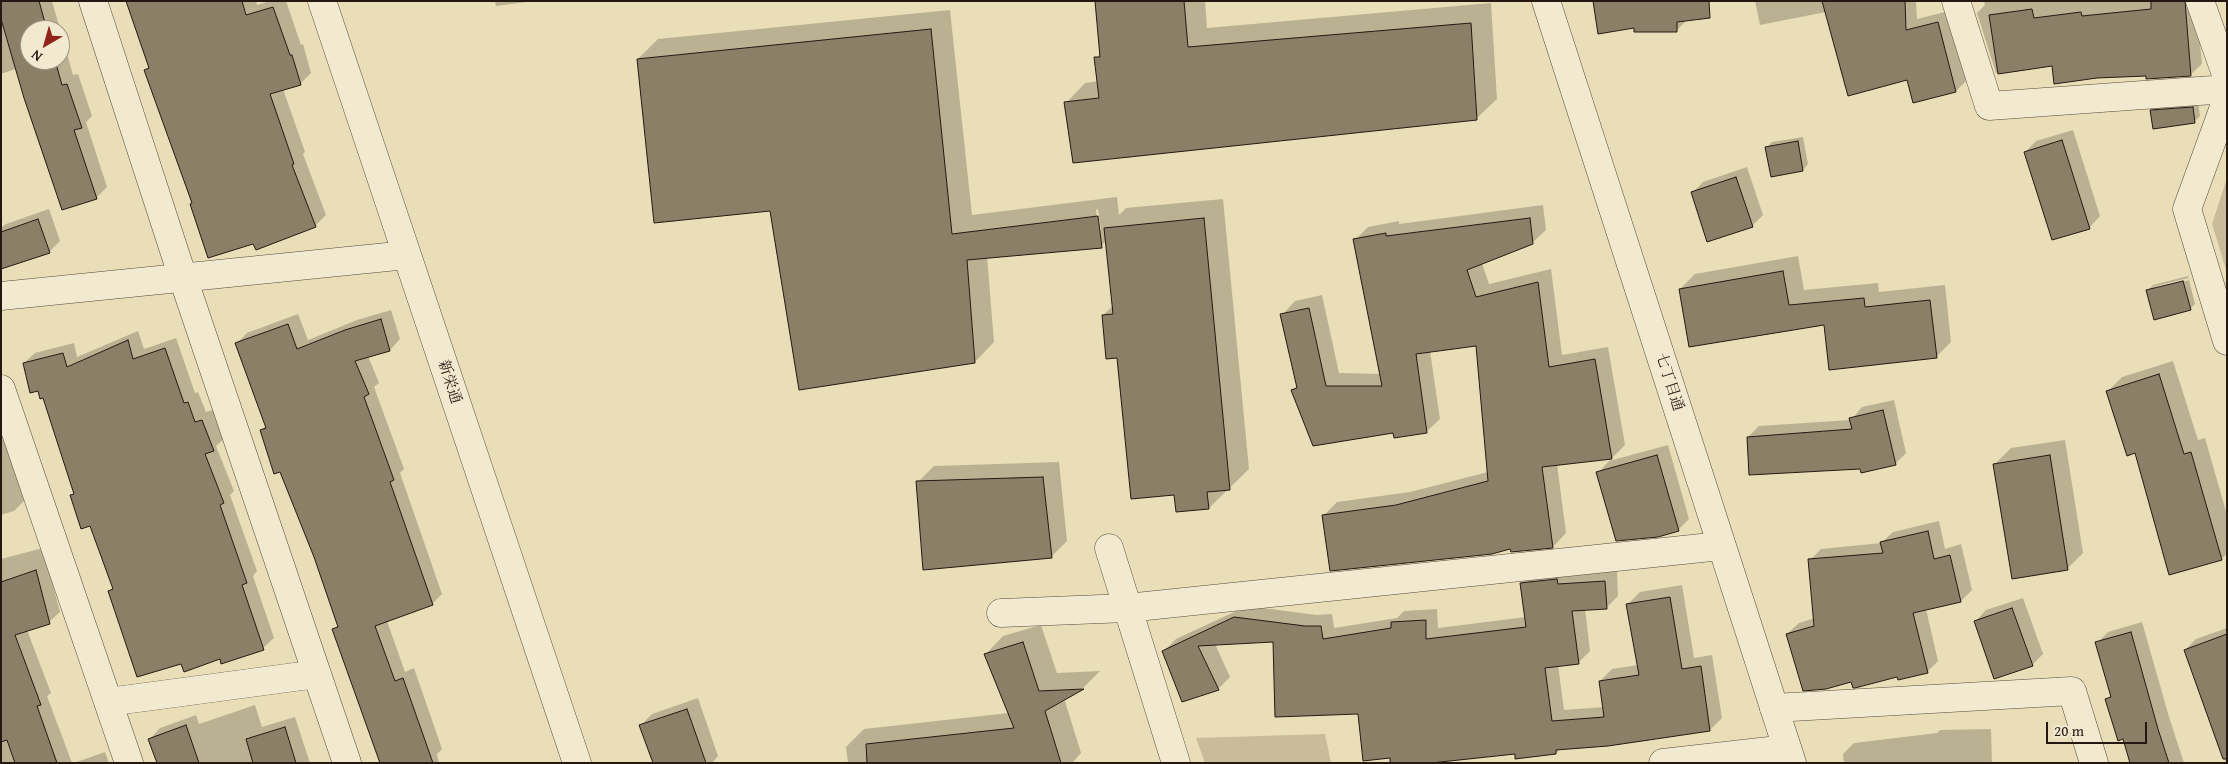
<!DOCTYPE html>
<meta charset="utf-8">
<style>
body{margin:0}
#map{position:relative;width:2228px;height:764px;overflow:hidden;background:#e9deb7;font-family:"Gentium Book Plus",serif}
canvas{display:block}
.frame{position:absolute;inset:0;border:2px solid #251812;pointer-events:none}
.north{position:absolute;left:20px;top:20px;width:50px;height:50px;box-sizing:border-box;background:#f1ead0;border:1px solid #9f9684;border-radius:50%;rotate:218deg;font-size:14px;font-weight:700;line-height:20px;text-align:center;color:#251812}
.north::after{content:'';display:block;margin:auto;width:18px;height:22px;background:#8f2418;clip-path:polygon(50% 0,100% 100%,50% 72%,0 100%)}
.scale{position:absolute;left:2046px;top:722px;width:101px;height:22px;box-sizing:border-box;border:2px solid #251812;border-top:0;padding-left:6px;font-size:15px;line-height:18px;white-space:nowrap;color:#251812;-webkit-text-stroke:4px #f1ead0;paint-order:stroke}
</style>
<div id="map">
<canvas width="2228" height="764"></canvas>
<div class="frame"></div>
<div class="north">N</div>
<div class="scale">20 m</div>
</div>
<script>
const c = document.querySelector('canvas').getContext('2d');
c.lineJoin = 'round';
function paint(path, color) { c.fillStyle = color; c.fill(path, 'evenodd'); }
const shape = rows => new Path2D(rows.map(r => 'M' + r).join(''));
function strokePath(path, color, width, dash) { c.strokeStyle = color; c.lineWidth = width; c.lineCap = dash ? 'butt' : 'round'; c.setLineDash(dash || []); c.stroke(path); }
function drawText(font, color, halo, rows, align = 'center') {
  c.font = font + ' "Gentium Book Plus","Noto Serif JP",serif'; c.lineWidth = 4; c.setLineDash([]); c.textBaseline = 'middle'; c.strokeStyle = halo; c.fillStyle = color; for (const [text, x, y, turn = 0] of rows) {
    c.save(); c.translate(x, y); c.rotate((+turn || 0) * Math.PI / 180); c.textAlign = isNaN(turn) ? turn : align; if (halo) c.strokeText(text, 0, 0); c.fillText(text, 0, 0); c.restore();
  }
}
paint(shape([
 [2227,178,2227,273,2212,224],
 [1325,734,1331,763,1205,763,1196,738]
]), '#c8bc9b');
paint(shape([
 [1,1,52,1,73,75,78,74,92,116,86,122,107,187,96,198,63,208,15,69,1,74],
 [30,30,60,30,60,60,30,60],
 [140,1,256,1,257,5,270,1,286,1,301,45,303,44,311,73,300,84,283,89,305,152,303,154,326,215,315,226,209,257,164,119,146,70,150,66],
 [495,1,534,1,496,6],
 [1097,1,1205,1,1207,28,1491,3,1497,99,1477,118,1066,103,1085,83,1099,81,1096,58,1101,53],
 [1755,1,1916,1,1917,19,1957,9,1967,80,1956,91,1914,102,1908,79,1826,12,1760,25],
 [1984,1,2196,1,2202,64,2190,75,2147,75,2053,64,1996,73,1977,13,1985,5],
 [950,10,972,215,1117,197,1119,215,1126,208,1223,199,1249,469,1209,508,1175,494,1118,357,1103,315,1114,305,1107,240,1101,246,987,256,994,342,975,362,771,210,638,59,658,39],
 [1098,209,1101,230,1098,230,1096,210],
 [1688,19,1677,30,1635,27],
 [2198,102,2200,116,2194,122,2152,111,2157,105],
 [2073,130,2100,216,2089,228,2025,152,2036,141],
 [1803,137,1808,164,1803,170,1766,148,1772,142],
 [1747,167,1763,215,1752,226,1692,193,1703,182],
 [1543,205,1546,230,1532,243,1482,263,1489,284,1551,269,1562,355,1608,347,1625,445,1612,458,1557,464,1566,533,1553,547,1511,548,1324,515,1337,502,1410,492,1488,472,1477,345,1430,351,1440,419,1426,432,1394,431,1292,391,1297,386,1282,315,1295,301,1322,295,1339,373,1380,374,1355,240,1368,227,1399,221,1399,224],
 [49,209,60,241,49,252,1,254,1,228,6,224],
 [1798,256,1804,290,1878,283,1879,292,1945,285,1951,342,1936,357,1825,323,1680,289,1695,274],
 [2188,276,2195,304,2190,309,2148,291,2153,285],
 [2188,278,2189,280,2153,290,2153,287],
 [391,310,400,339,390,350,368,356,379,383,374,387,404,469,400,473,442,594,432,604,387,621,405,672,414,668,442,749,437,754,439,763,381,763,334,629,338,625,315,557,281,471,261,430,267,425,237,343,247,333,298,314,308,340,357,320],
 [138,331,144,349,176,338,195,393,198,392,206,412,213,410,224,439,216,446,234,491,230,495,257,571,253,576,274,638,263,648,220,658,182,662,110,591,114,587,90,524,72,495,75,492,44,397,24,363,35,353,74,343,77,357],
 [2173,361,2198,440,2205,438,2227,515,2227,554,2221,559,2108,391,2122,377],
 [1894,400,1906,453,1895,464,1748,437,1759,426,1851,420,1862,407],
 [1,432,25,500,14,511,1,515],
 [2065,440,2083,553,2067,569,1995,464,2011,448],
 [1668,445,1689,519,1678,530,1598,473,1609,461],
 [1059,462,1067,541,1051,557,918,482,934,466],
 [1939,521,1945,549,1961,544,1972,590,1961,601,1926,609,1938,661,1927,672,1852,680,1787,634,1799,623,1815,618,1810,560,1821,549,1881,543,1893,532],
 [43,548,60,612,49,622,27,630,51,693,47,696,72,763,1,763,1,559],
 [1617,570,1618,596,1606,608,1585,609,1590,651,1578,663,1558,665,1564,710,1604,707,1600,681,1612,669,1638,665,1628,604,1640,592,1682,585,1694,658,1712,655,1722,718,1710,730,1560,749,1556,753,1516,752,1359,713,1274,640,1215,644,1230,677,1219,688,1183,700,1164,651,1176,639,1247,606,1317,615,1332,614,1334,628,1397,618,1404,611,1437,609,1438,628,1526,617,1522,583,1533,571],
 [2023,598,2043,654,2032,665,1975,622,1986,610],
 [2142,622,2169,717,2184,763,2132,763,2107,699,2112,694,2097,643,2108,632],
 [1041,625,1057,673,1100,671,1083,688,1064,698,1081,753,1072,763,848,763,846,747,864,729,1009,713,985,655,1003,636],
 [2227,628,2227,763,2226,763,2185,650,2196,639],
 [698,698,718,756,712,763,654,763,641,725,652,714],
 [255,705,262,727,295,717,310,763,159,763,150,739,160,728,196,715,199,724],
 [1991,729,1992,763,1844,763,1843,754,1854,743,1937,733,1940,730],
 [105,752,109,763,74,763]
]), '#0003');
const building = shape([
 [1,1,39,1,47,30,30,30,30,60,55,60,62,85,67,84,82,128,74,130,97,199,62,210,24,98,1,19,1,1],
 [126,1,242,1,246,15,273,7,290,55,292,55,301,85,270,94,294,164,292,165,316,227,256,250,253,244,208,258,190,204,192,203,144,70,149,68,126,1],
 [1095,1,1184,1,1188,47,1471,23,1477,120,1073,163,1064,102,1099,98,1094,57,1100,57,1095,1],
 [1593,1,1709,1,1710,18,1677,22,1677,32,1634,32,1634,28,1598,34,1593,1],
 [1822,1,1905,1,1906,30,1938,22,1956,92,1913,103,1907,80,1848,96,1822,1],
 [2151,1,2185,1,2191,76,2146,79,2146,76,2097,78,2054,84,2052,66,1998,74,1989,15,2032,9,2034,18,2081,12,2082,16,2151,9,2151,1],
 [931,29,952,234,1098,216,1102,248,967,260,975,363,799,390,770,211,654,223,637,59,931,29],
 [2193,107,2195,123,2153,129,2150,110,2193,107],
 [2062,140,2090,229,2052,240,2024,152,2062,140],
 [1798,141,1803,171,1771,177,1765,147,1798,141],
 [1736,177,1753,227,1707,242,1691,192,1736,177],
 [1204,218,1230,490,1207,492,1209,509,1176,512,1174,495,1131,499,1117,358,1106,359,1102,315,1113,314,1104,228,1204,218],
 [1530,218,1533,244,1467,270,1476,297,1538,282,1549,367,1595,359,1612,459,1542,467,1553,548,1511,552,1510,549,1492,554,1330,571,1322,515,1396,505,1488,481,1476,346,1416,354,1427,433,1394,438,1393,433,1313,446,1291,390,1297,388,1280,314,1309,308,1326,386,1382,386,1353,239,1386,233,1386,236,1530,218],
 [38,219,50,253,1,269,1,232,38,219],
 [1783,271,1789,305,1864,298,1865,307,1930,300,1937,358,1829,370,1824,325,1689,347,1679,289,1783,271],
 [2183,281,2191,310,2154,320,2146,290,2183,281],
 [381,319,390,351,355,361,369,394,364,397,394,480,390,482,433,605,375,626,395,681,403,678,433,763,380,763,332,629,338,627,314,557,280,472,274,474,260,430,266,428,235,343,288,324,297,349,345,330,381,319],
 [128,340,133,359,165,348,184,403,188,402,195,422,202,420,214,451,205,454,224,503,220,505,247,583,242,585,264,650,221,664,220,659,184,672,181,664,137,677,108,591,113,589,90,526,81,529,70,495,74,494,43,398,40,399,38,391,30,393,23,363,63,353,67,367,128,340],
 [2159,374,2184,454,2191,452,2222,560,2169,575,2135,453,2127,456,2106,391,2159,374],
 [1883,410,1896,465,1861,473,1860,469,1749,475,1747,437,1852,429,1849,418,1883,410],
 [1657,455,1679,531,1658,537,1616,541,1596,472,1657,455],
 [2050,455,2068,570,2012,579,1993,464,2050,455],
 [1043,477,1052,558,923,570,916,481,1043,477],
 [1928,531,1934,559,1950,555,1961,602,1913,613,1928,673,1898,680,1897,677,1855,688,1853,688,1851,682,1826,689,1803,691,1786,634,1814,626,1808,559,1883,553,1880,542,1928,531],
 [36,570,50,624,15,635,41,705,37,706,57,763,15,763,7,740,1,742,1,582,36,570],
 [1557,579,1558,584,1605,581,1607,609,1572,611,1579,664,1545,668,1552,721,1604,717,1599,681,1639,675,1626,604,1670,597,1682,669,1701,666,1710,731,1608,746,1556,750,1556,754,1515,759,1515,754,1431,763,1390,763,1390,758,1363,761,1358,714,1275,717,1273,642,1198,646,1219,690,1182,702,1162,651,1234,617,1305,626,1321,626,1323,639,1391,628,1391,622,1426,620,1426,639,1526,627,1520,583,1557,579],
 [2012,608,2033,666,1994,679,1974,621,2012,608],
 [2131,632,2158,729,2169,763,2130,763,2123,739,2118,741,2105,699,2111,697,2095,642,2131,632],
 [2227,634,2227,759,2223,759,2184,650,2227,634],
 [1023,642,1039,691,1084,689,1045,711,1061,763,867,763,866,744,1014,728,984,654,1023,642],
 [687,709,706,763,653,763,639,725,687,709],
 [186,725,199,763,157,763,148,739,186,725],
 [285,727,296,763,253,763,246,739,285,727]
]);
paint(building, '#8b7f68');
strokePath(building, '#251812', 1);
const minor = shape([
 [93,1,183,278,347,763],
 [322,1,577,763],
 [1956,1,1989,106,2227,89],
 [2200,1,2227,77],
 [2227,99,2187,209,2227,341],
 [1,296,407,255],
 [1,389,129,763],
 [1109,548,1176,763],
 [1001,613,1127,608,1721,546],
 [108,702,317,674],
 [1774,708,2072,691,2094,763],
 [1663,763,1787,749]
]);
const tertiary = shape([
 [1546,1,1792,763]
]);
strokePath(minor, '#564a3b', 29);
strokePath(tertiary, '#564a3b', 29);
strokePath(minor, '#f1ead0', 28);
strokePath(tertiary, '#f1ead0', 28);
drawText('15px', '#251812', '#f1ead0', [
 ["新栄通",449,382,72],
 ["七丁目通",1669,382,72]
]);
</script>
